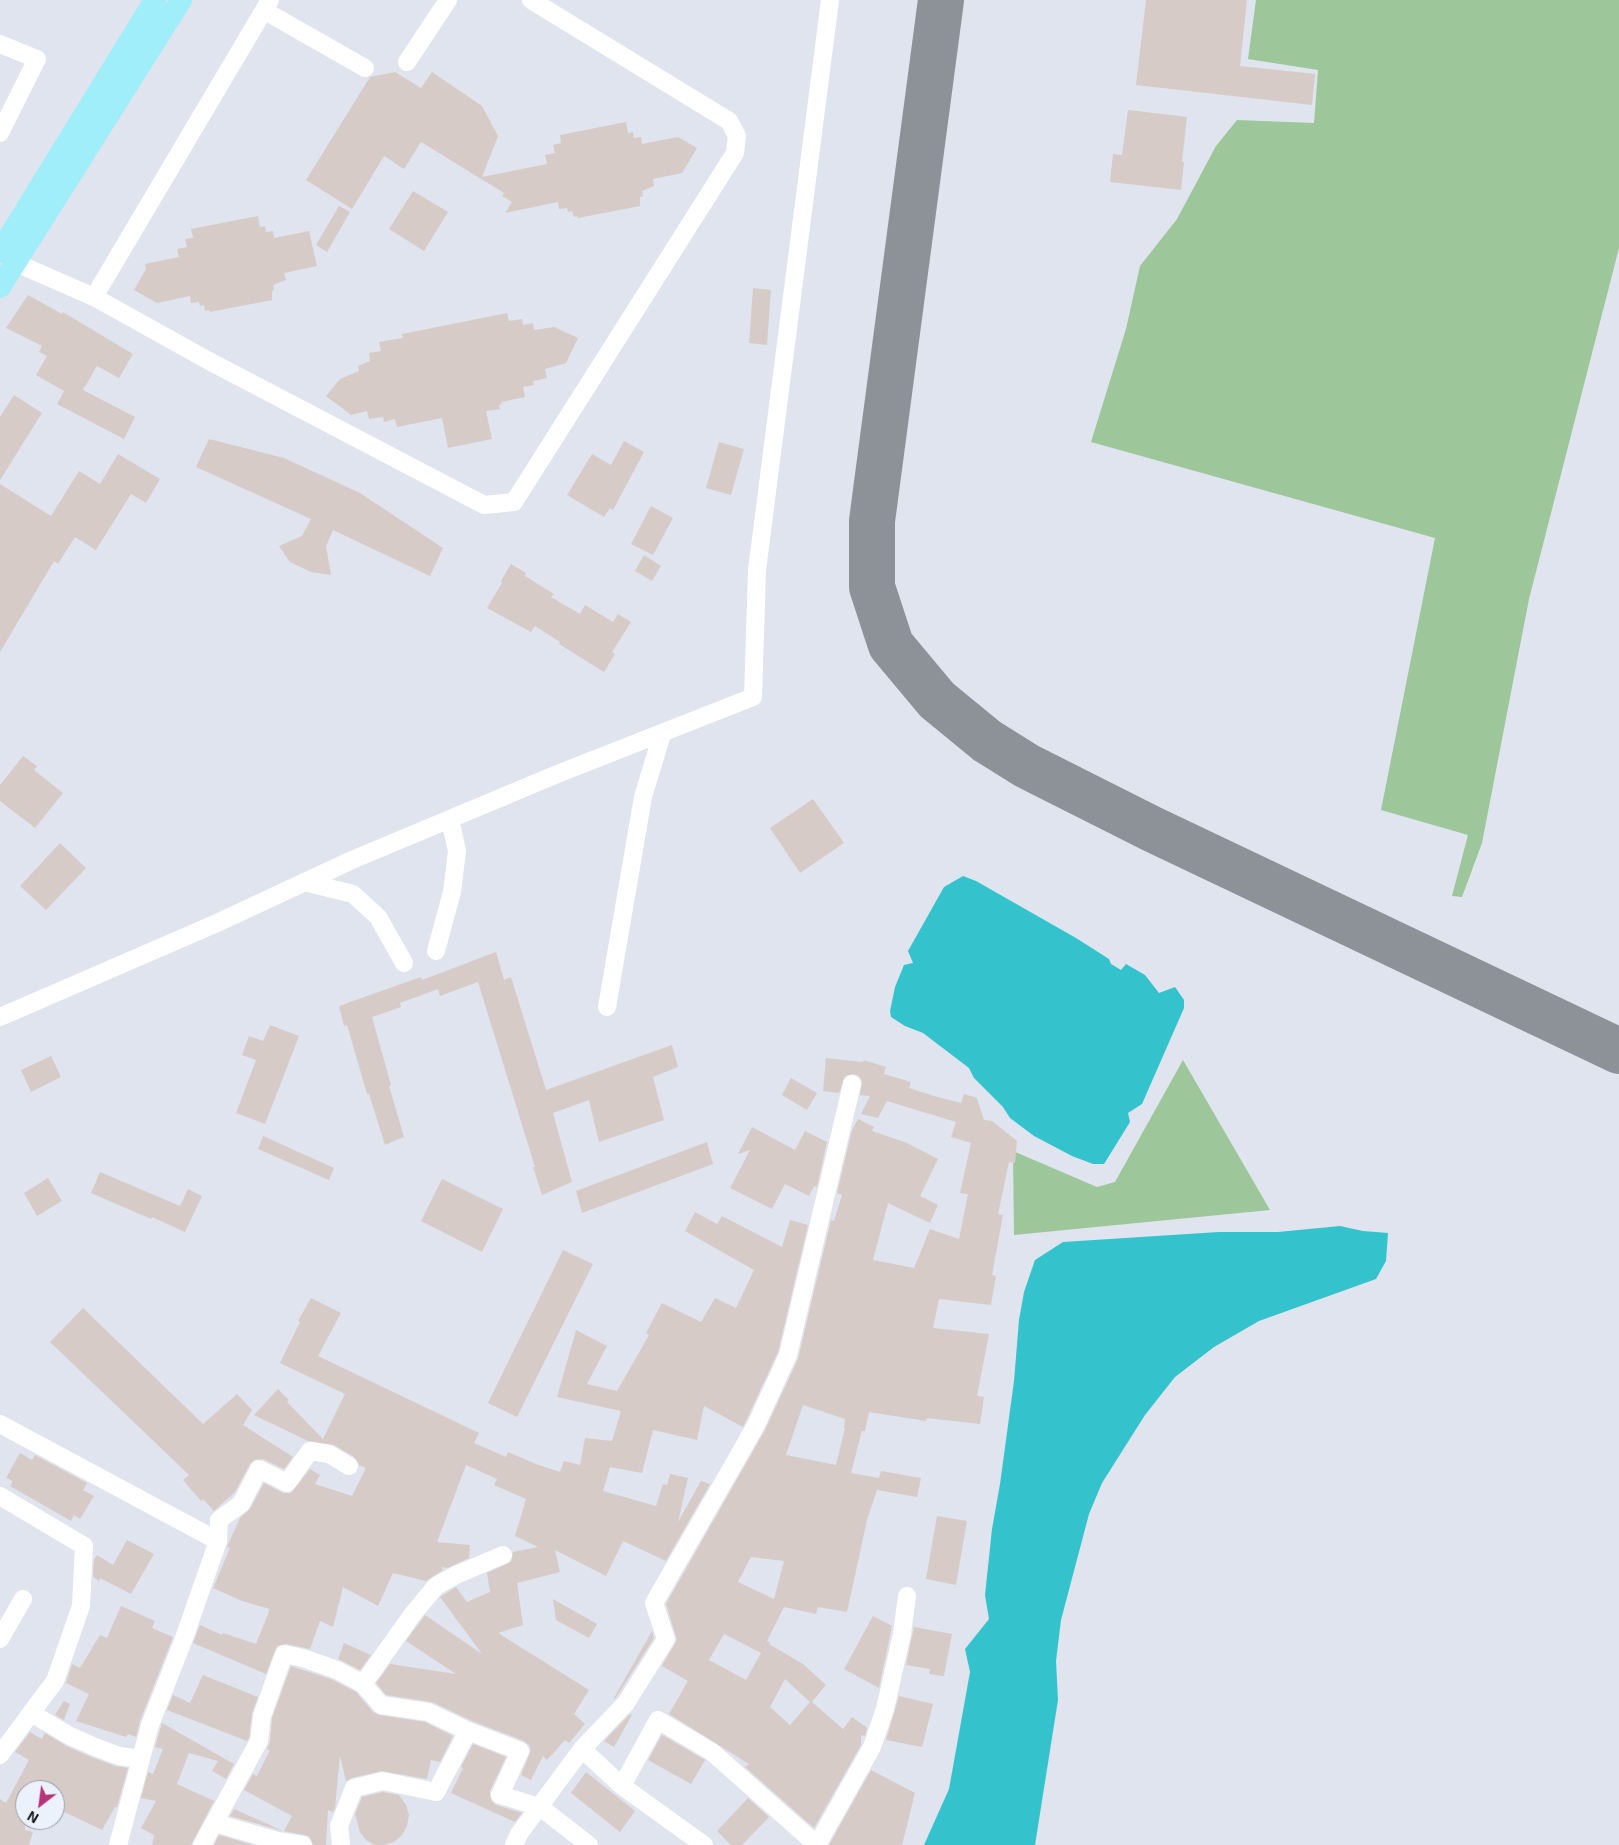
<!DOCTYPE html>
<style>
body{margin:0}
#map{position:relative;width:1619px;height:1845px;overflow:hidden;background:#dfe4ee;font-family:"Exo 2",sans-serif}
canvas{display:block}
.north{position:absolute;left:15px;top:1780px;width:50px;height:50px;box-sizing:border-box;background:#ecf2fc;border:1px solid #979ba2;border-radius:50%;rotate:210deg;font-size:14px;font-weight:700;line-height:20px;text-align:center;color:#17191c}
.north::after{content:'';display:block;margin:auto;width:18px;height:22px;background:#b8347a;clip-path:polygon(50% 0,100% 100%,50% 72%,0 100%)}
</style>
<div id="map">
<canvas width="1619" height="1845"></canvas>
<div class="north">N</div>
</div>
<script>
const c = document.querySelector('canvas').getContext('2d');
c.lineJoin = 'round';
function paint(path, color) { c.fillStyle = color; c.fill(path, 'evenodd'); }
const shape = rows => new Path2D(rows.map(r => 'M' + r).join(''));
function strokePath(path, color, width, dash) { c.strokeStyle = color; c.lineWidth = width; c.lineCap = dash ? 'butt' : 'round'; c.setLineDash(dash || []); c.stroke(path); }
paint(shape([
 [1256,0,1619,0,1619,248,1529,599,1482,843,1462,897,1452,896,1468,835,1381,810,1435,538,1091,442,1126,329,1140,266,1177,219,1216,146,1237,120,1314,123,1318,70,1248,59],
 [1183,1060,1270,1210,1014,1235,1013,1151,1097,1187,1115,1182]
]), '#9dc79a');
paint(shape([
 [963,876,976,881,1076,938,1109,959,1111,964,1121,970,1126,964,1145,975,1159,993,1175,987,1184,1000,1184,1008,1142,1104,1128,1113,1130,1122,1104,1164,1093,1164,1072,1156,1034,1136,1010,1118,1003,1107,974,1078,969,1068,923,1033,905,1026,891,1017,890,1011,895,987,904,965,913,963,908,951,944,887],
 [1340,1226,1363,1231,1388,1233,1386,1261,1376,1279,1259,1321,1214,1347,1175,1377,1145,1415,1102,1483,1089,1514,1061,1620,1056,1661,1058,1700,1035,1845,924,1845,949,1789,970,1672,965,1649,989,1619,985,1595,992,1529,1000,1484,1014,1381,1019,1320,1024,1292,1035,1260,1063,1242,1219,1232,1278,1232]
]), '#34c3cc');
strokePath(shape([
 [941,0,872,521,872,587,891,645,937,700,987,741,1027,766,1152,829,1619,1051]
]), '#8d9198', 46);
paint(shape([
 [1146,0,1247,0,1240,66,1315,74,1312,105,1136,85],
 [395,72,421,88,432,72,482,106,498,136,482,177,547,164,545,155,555,153,553,145,561,143,560,135,626,122,628,133,633,132,634,138,641,137,642,144,678,137,697,148,682,173,653,179,654,186,642,191,643,196,640,197,640,206,578,218,577,216,574,217,572,211,568,212,567,208,559,209,558,202,505,213,512,202,502,196,504,193,421,142,404,169,384,156,352,209,306,180,370,77],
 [1128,110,1187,117,1182,162,1184,162,1181,190,1110,182,1113,154,1122,155],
 [413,191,448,212,424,251,389,229],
 [339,206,350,212,327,252,316,245],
 [258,216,260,227,265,226,266,232,273,231,274,238,309,231,317,266,284,273,286,280,273,285,274,290,272,291,272,300,210,312,209,310,205,311,204,305,200,306,199,302,191,303,190,296,157,303,134,290,146,269,145,264,179,257,177,249,187,247,185,239,193,238,191,229],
 [753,288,771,290,767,345,749,343],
 [28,295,62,314,63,312,133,354,119,378,97,366,83,390,135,417,124,439,57,404,64,391,36,375,47,356,39,352,42,346,6,328],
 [507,313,509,321,522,319,523,325,533,323,534,330,554,327,578,338,566,363,545,369,547,378,533,381,534,385,523,387,525,397,501,402,502,404,499,405,500,409,486,411,492,439,448,448,442,418,397,427,395,419,384,422,383,417,369,419,367,411,351,415,326,396,340,379,359,371,358,366,370,361,369,353,381,351,379,342,403,338,402,334],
 [14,395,42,413,0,480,0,417],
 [209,439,284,458,360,493,443,548,430,576,333,530,326,546,331,575,311,572,290,562,279,546,302,536,311,519,196,467],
 [624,441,644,452,613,510,610,508,604,517,567,495,592,454,611,465],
 [719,442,744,449,731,495,706,488],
 [118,454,160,479,146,503,131,494,96,550,75,537,58,564,54,561,0,652,0,484,51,516,79,471,100,484],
 [651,506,673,518,653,555,631,544],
 [644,555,661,566,652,581,635,571],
 [511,564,526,573,525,576,554,594,551,597,580,614,585,605,613,622,618,614,631,622,612,652,615,654,604,672,559,644,560,642,535,626,531,632,487,608,502,583,501,581],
 [23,756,37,766,34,770,63,793,35,828,0,801,0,785],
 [813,799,844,843,800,873,770,828],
 [60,843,86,868,46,910,20,886],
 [496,952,504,980,511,977,546,1090,672,1045,678,1067,653,1077,664,1120,599,1142,589,1100,553,1113,572,1182,542,1195,533,1167,535,1167,478,982,440,996,438,989,400,1003,401,1007,372,1017,391,1085,389,1086,404,1137,385,1145,369,1094,367,1094,347,1025,344,1026,339,1006,421,977,422,980],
 [270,1025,299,1036,265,1124,236,1113,256,1060,242,1055,249,1036,263,1041],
 [51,1056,61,1077,31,1092,21,1070],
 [826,1058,863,1062,864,1060,886,1067,884,1074,911,1082,909,1088,934,1096,961,1103,964,1094,977,1098,984,1120,992,1121,1017,1141,1015,1163,1009,1162,998,1214,1003,1215,992,1275,996,1276,991,1305,939,1299,933,1328,989,1334,977,1396,984,1397,980,1424,927,1418,926,1421,869,1412,865,1431,862,1431,851,1473,879,1478,881,1471,921,1478,917,1497,877,1490,867,1520,847,1612,818,1607,816,1614,784,1607,767,1641,770,1642,769,1644,803,1664,826,1685,812,1702,843,1729,852,1717,867,1728,865,1736,861,1735,861,1745,814,1828,745,1767,749,1764,669,1714,688,1681,662,1666,677,1640,666,1604,765,1430,798,1359,831,1220,834,1221,842,1195,837,1193,852,1130,858,1119,874,1127,872,1131,907,1143,938,1159,920,1196,938,1205,930,1223,888,1203,873,1260,914,1268,930,1229,959,1239,968,1194,960,1193,971,1143,951,1137,956,1122,887,1101,878,1118,861,1114,870,1096,860,1095,862,1081,859,1076,854,1074,845,1076,839,1093,823,1091],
 [803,1405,845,1419,844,1428,845,1428,836,1465,786,1455],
 [751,1557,784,1561,774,1599,738,1582],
 [724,1634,761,1653,746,1680,709,1660],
 [785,1679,810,1702,790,1725,770,1707],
 [791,1078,817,1093,807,1110,782,1095],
 [752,1127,795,1150,805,1131,827,1142,817,1187,814,1186,809,1196,785,1184,772,1209,730,1188,750,1150,738,1154],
 [263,1136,334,1168,329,1180,258,1149],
 [707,1142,713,1164,582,1213,576,1191],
 [100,1172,180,1206,188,1189,202,1196,185,1232,152,1217,151,1219,91,1193],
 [48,1178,62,1201,37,1216,24,1193],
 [442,1179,503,1209,482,1252,421,1221],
 [695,1212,717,1224,722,1216,782,1247,790,1220,808,1225,778,1352,743,1427,704,1406,697,1440,653,1430,642,1473,610,1467,603,1491,656,1506,663,1484,667,1485,670,1474,688,1478,678,1522,701,1481,710,1484,666,1561,623,1541,606,1576,555,1550,560,1572,517,1583,523,1625,498,1633,589,1690,574,1714,585,1724,569,1743,565,1740,547,1760,543,1756,531,1780,521,1775,531,1750,529,1745,524,1741,472,1721,432,1702,386,1695,376,1683,390,1664,456,1674,406,1641,425,1615,482,1654,440,1597,456,1587,467,1602,490,1592,487,1573,511,1562,513,1552,538,1547,515,1536,526,1499,494,1485,497,1479,466,1465,437,1542,470,1545,469,1558,447,1568,441,1567,443,1570,426,1581,393,1573,378,1606,343,1587,333,1627,320,1621,310,1649,286,1644,277,1646,266,1674,193,1643,200,1625,222,1635,223,1633,256,1644,270,1609,242,1601,213,1588,230,1548,227,1547,229,1542,240,1518,250,1509,264,1483,283,1493,291,1493,310,1469,320,1475,315,1484,352,1496,366,1468,359,1465,354,1457,334,1445,308,1441,254,1415,278,1389,289,1400,287,1402,323,1439,345,1394,280,1363,300,1322,298,1321,311,1298,341,1313,318,1356,479,1433,474,1443,506,1457,508,1452,536,1464,560,1472,564,1461,580,1465,585,1438,612,1441,621,1411,557,1397,576,1330,607,1346,587,1384,617,1391,649,1335,646,1333,662,1303,701,1322,715,1298,736,1308,754,1270,685,1231],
 [563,1250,593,1264,517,1417,488,1403],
 [83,1308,203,1424,237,1394,252,1410,243,1425,293,1457,284,1469,263,1459,254,1460,250,1464,235,1492,214,1511,203,1499,201,1501,183,1480,189,1475,50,1342],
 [20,1453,32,1460,35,1455,87,1483,83,1490,94,1496,80,1519,74,1515,71,1521,10,1486,13,1481,6,1478],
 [937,1516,967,1521,956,1585,926,1579],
 [127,1540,154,1554,131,1594,100,1578,99,1581,93,1577,94,1560,97,1555,113,1565],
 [553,1599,597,1624,589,1638,556,1620],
 [121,1606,155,1621,152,1628,173,1637,140,1721,136,1737,128,1734,126,1737,76,1721,89,1694,66,1683,72,1664,80,1668,100,1635,107,1638],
 [873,1616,892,1626,879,1688,844,1669],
 [914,1627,952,1634,944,1676,929,1674,930,1669,906,1665],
 [652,1631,654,1638,615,1699,614,1698],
 [344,1643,371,1655,360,1670,338,1659],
 [291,1666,333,1680,356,1692,373,1712,379,1715,425,1722,453,1736,440,1762,431,1760,427,1779,381,1771,352,1778,346,1781,340,1756,335,1808,333,1812,328,1810,326,1845,313,1845,309,1836,284,1831,292,1816,244,1790,253,1774,257,1776,270,1750,267,1749,270,1742,272,1718],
 [203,1675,258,1697,252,1713,249,1738,247,1741,167,1710,173,1695,190,1703],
 [899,1696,933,1704,922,1747,886,1740],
 [64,1701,70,1704,64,1720,55,1715],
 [630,1714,632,1715,614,1747,604,1741],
 [162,1723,234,1764,226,1779,212,1771,218,1761,189,1753,177,1784,214,1801,191,1845,152,1845,154,1835,141,1828,156,1801,141,1798,148,1772,153,1774,163,1749,155,1747],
 [30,1732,42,1739,45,1733,66,1746,91,1757,115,1766,128,1768,117,1807,115,1807,102,1830,58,1809,62,1803,55,1799,55,1790,25,1790,25,1830,33,1832,29,1845,0,1845,0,1799,6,1803,29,1760,15,1752],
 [662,1735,705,1760,691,1784,648,1760],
 [473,1744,506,1757,490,1791,490,1797,492,1801,496,1805,522,1813,515,1822,451,1793,463,1768,461,1767],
 [871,1770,915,1793,902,1845,829,1845],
 [586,1772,635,1811,620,1832,571,1793],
 [383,1792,399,1795,406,1805,409,1815,407,1826,402,1835,394,1842,385,1845,375,1845,366,1840,360,1832,355,1814,362,1797],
 [748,1798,769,1817,742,1845,731,1845,717,1831],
 [234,1809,283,1831,230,1816],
 [219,1835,253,1845,214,1845]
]), '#d7cbc8');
strokePath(shape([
 [265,11,365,68],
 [0,44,37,59,0,133],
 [407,62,448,0],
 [16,263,94,297,209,361,484,505,514,502,735,153,737,136,729,121,531,0],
 [94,297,270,0],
 [304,882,353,894,378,917,404,963],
 [436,951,452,892,457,851,450,819],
 [607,1007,643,797,662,734],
 [0,1017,217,923,352,860,555,775,753,697,757,570,830,0],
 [0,1424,218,1541],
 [0,1496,84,1546,81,1606,55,1681,31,1713],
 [503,1555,456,1575,436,1586,412,1615,363,1684,381,1705,428,1712,468,1731,520,1751,500,1795,540,1807,589,1845],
 [0,1639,23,1599],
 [582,1749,622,1786,704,1845],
 [0,1755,31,1713,70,1736,95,1747,119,1756,141,1759],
 [622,1786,658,1720,712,1752,817,1845],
 [215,1823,277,1841,303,1845],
 [118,1845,150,1725,183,1641,218,1541,219,1520,241,1504,259,1469,287,1483,310,1451,329,1454,349,1466],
 [202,1845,259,1741,262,1716,284,1654,303,1658,337,1670,363,1684],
 [341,1845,339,1826,354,1788,383,1781,436,1792,468,1731],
 [514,1845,519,1834,582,1749,626,1703,666,1639,654,1603,739,1455,756,1425,788,1355,852,1084],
 [817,1845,872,1747,885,1709,902,1634,907,1596]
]), '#fff', 18);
strokePath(shape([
 [0,252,155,0],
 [0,287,181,0]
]), '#a0eefa', 22);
</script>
